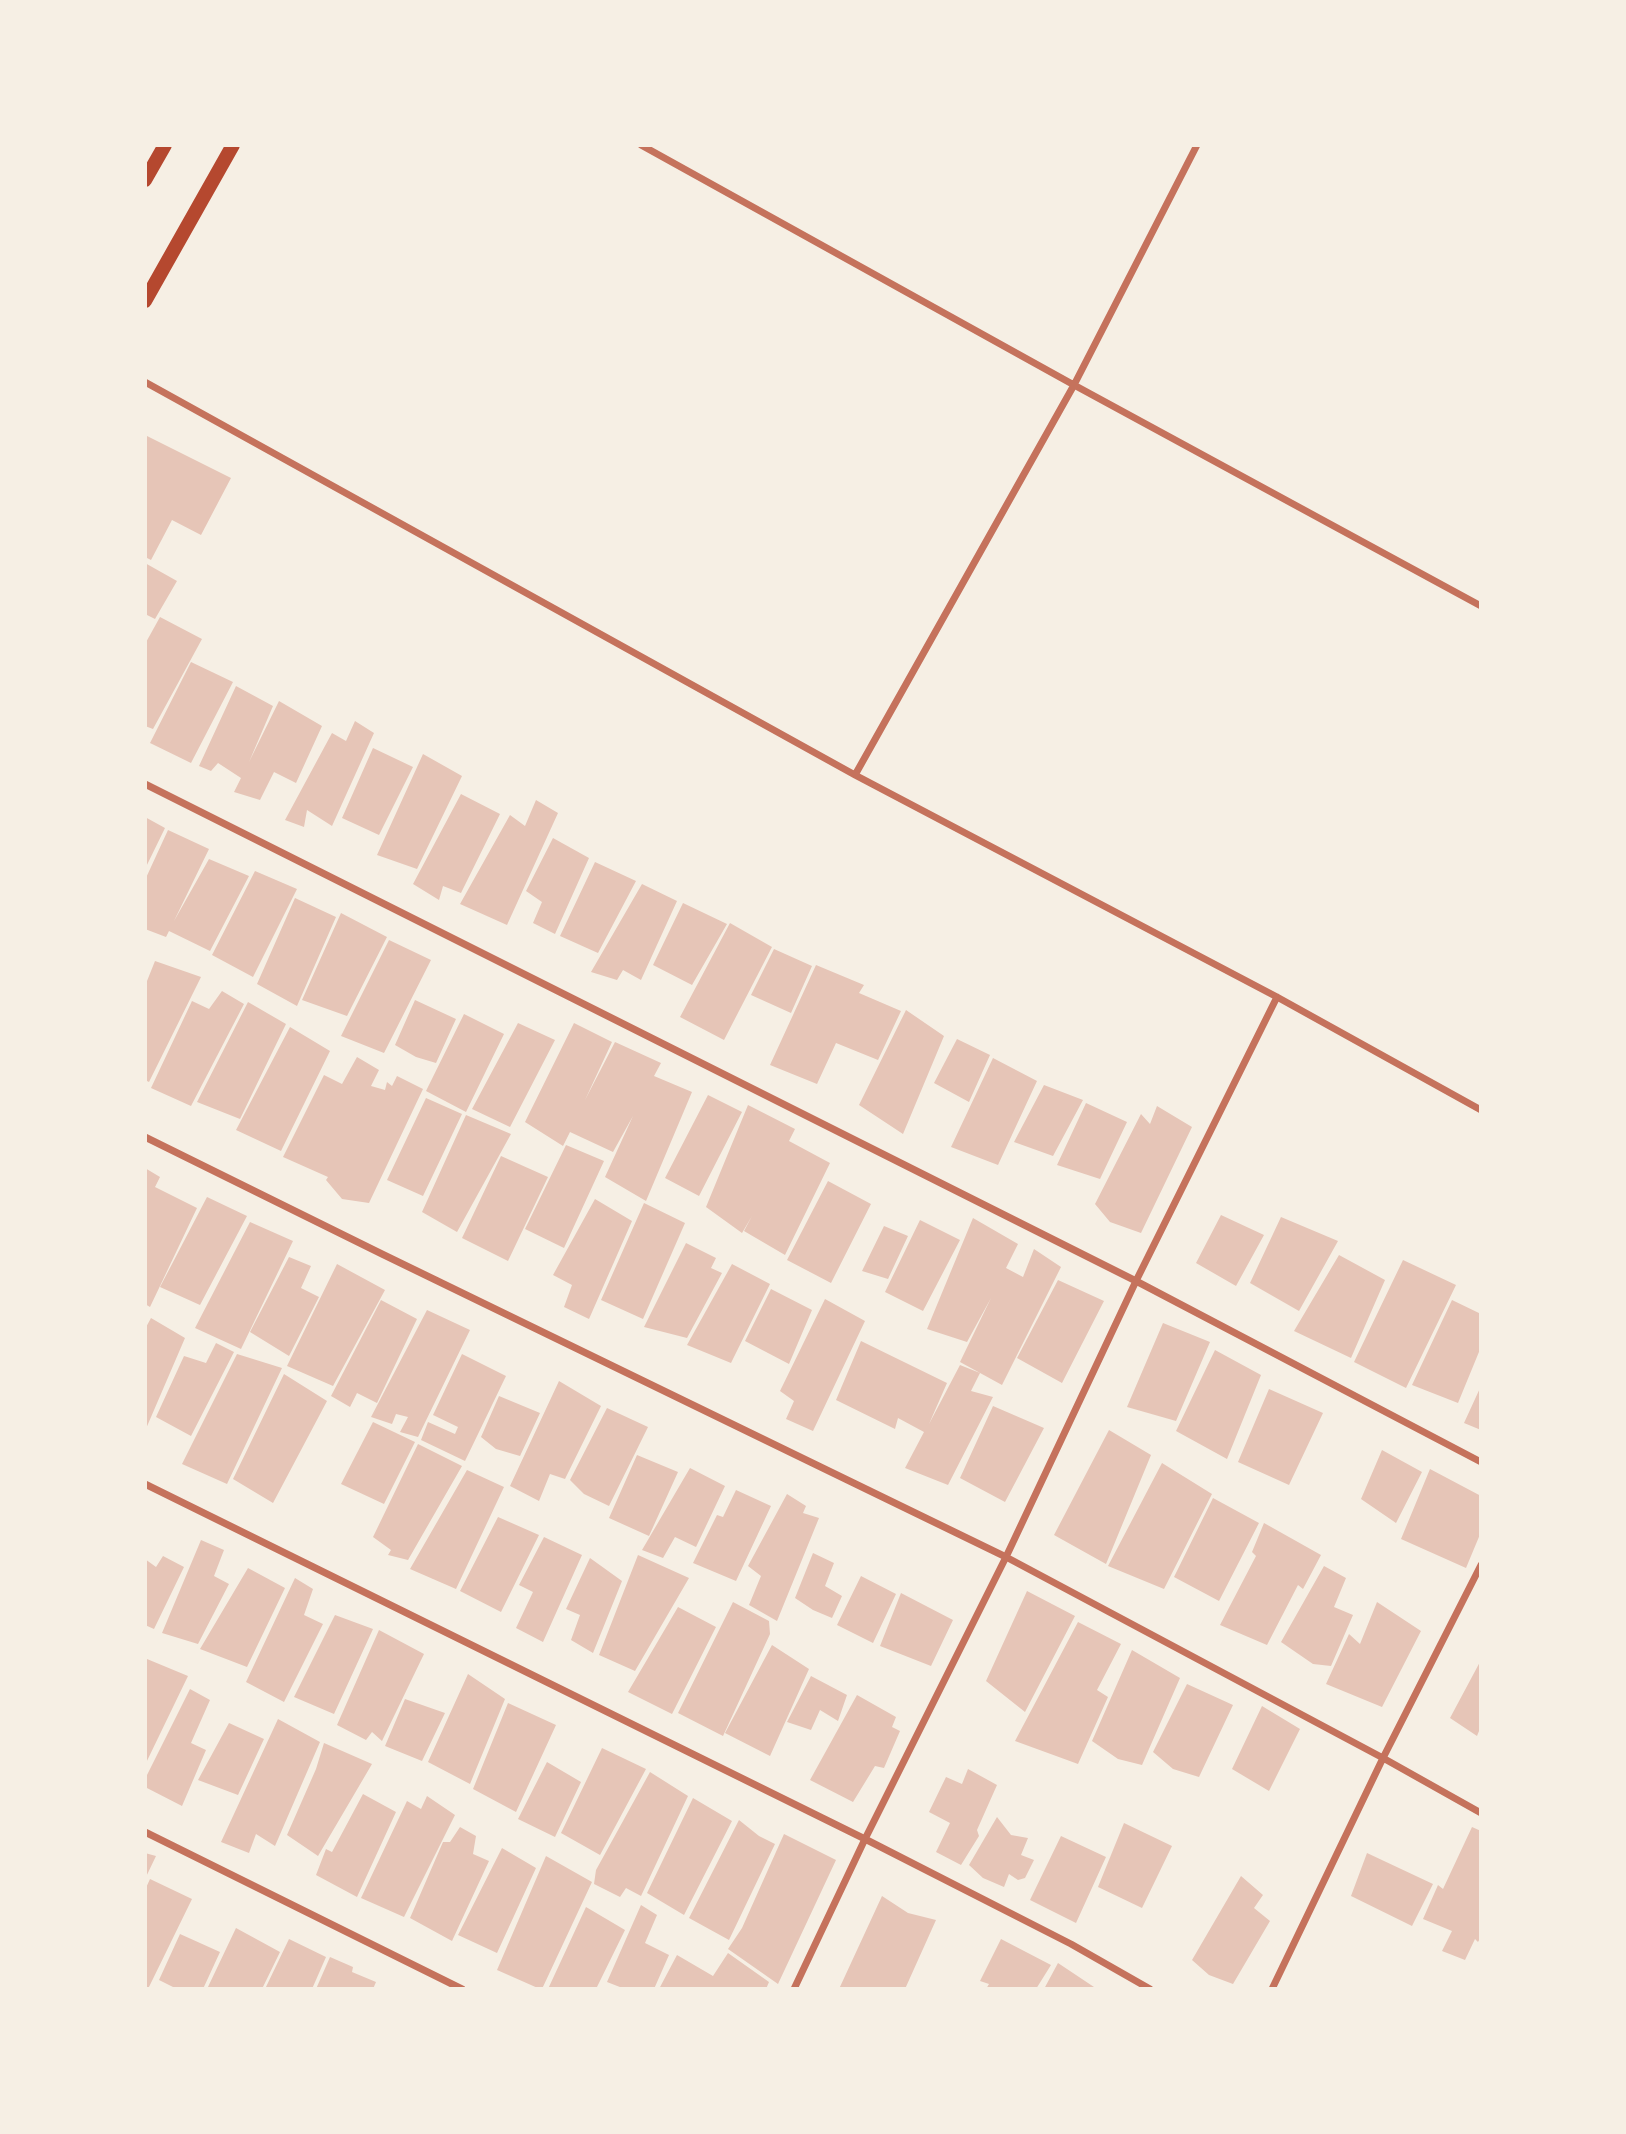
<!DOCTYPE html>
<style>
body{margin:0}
#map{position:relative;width:1626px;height:2134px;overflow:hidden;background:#f6efe4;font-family:"PT Sans",sans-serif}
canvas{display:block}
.frame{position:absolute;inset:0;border:147px solid #f6efe4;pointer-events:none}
</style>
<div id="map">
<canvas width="1626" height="2134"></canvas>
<div class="frame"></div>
</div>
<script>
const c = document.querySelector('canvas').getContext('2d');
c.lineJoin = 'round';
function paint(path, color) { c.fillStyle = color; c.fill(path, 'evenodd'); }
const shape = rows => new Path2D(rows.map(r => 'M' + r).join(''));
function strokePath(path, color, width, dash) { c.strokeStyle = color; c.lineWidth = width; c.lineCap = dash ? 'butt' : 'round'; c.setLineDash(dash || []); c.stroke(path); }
paint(shape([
 [145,435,231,478,201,535,172,520,151,560,145,557],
 [145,563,177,581,155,619,145,614],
 [160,617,202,639,153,729,145,726,145,644],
 [191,662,233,682,191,763,150,743],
 [236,686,273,706,249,762,279,701,322,726,296,783,274,772,260,800,234,792,241,778,218,763,211,771,199,766],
 [355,721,374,733,332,826,307,810,304,827,285,820,332,733,346,741],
 [373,748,413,767,379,835,342,818],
 [423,754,462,776,417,869,377,855],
 [461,794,500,814,461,893,443,886,439,900,413,884],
 [536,800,558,813,507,925,460,904,510,815,525,826],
 [145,817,165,828,145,869],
 [168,830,209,849,174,921,209,859,249,876,210,951,169,931,166,937,145,929,145,880],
 [553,838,589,858,555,934,533,923,542,902,526,891],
 [595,862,636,881,598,953,560,936],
 [255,871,297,889,253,977,212,955],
 [642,884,677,901,641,980,623,970,617,980,591,972],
 [295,898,336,917,297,1006,257,984],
 [683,903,727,924,692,985,653,965],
 [341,913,387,937,347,1016,302,1000],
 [730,923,772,947,724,1040,680,1017],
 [389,940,431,960,384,1053,341,1036],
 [774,949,812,966,791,1013,751,995],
 [155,961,201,977,149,1082,145,1080,145,986],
 [816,965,864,985,859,993,901,1011,878,1060,836,1043,817,1084,770,1065],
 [222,991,244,1004,191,1106,151,1088,192,1001,209,1009],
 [415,1000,456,1019,436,1063,416,1057,395,1045],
 [248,1002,286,1024,240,1119,197,1102],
 [906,1010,944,1036,903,1134,859,1105],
 [464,1014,504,1034,466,1112,426,1091],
 [518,1023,555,1040,510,1127,472,1109],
 [574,1023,612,1042,585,1100,615,1042,661,1063,654,1076,692,1092,646,1201,605,1177,633,1116,613,1152,570,1132,563,1146,525,1122],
 [290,1027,330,1051,281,1151,236,1130],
 [957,1039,990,1055,969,1102,934,1083],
 [357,1057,379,1070,371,1086,385,1090,387,1082,392,1086,397,1076,423,1089,369,1203,342,1199,326,1180,328,1177,283,1157,324,1075,342,1084],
 [993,1058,1037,1081,998,1165,951,1147],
 [1044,1085,1083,1100,1053,1156,1014,1142],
 [708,1095,742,1112,699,1196,665,1178],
 [426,1098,462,1114,423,1196,387,1180],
 [1086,1103,1127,1122,1100,1179,1057,1165],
 [748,1105,795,1129,789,1141,830,1163,785,1255,744,1231,752,1216,742,1233,706,1207],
 [1157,1106,1192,1127,1141,1233,1110,1222,1095,1204,1141,1114,1150,1124],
 [466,1115,511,1134,457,1232,422,1212],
 [566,1145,604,1161,564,1248,525,1229],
 [501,1156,548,1177,508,1261,462,1238],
 [145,1168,160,1177,155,1187,197,1208,150,1307,145,1304],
 [828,1181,871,1204,831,1283,787,1260],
 [207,1197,247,1216,200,1305,160,1287],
 [595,1199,632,1221,589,1319,564,1307,572,1285,553,1275],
 [644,1203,685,1223,643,1319,601,1300],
 [1221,1215,1264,1235,1236,1286,1196,1263],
 [1281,1217,1338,1241,1299,1311,1250,1283],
 [973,1218,1018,1244,1006,1268,1023,1277,1034,1249,1061,1267,1002,1385,960,1362,991,1298,967,1342,927,1329],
 [920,1220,960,1240,923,1311,885,1292],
 [250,1222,293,1241,241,1349,195,1328],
 [884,1226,908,1236,888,1279,862,1271],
 [686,1243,716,1258,711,1268,722,1273,687,1338,644,1327],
 [1339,1255,1385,1280,1351,1358,1294,1331],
 [289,1257,311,1266,301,1288,319,1297,289,1356,250,1332],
 [1403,1260,1456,1285,1406,1388,1354,1362],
 [337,1264,385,1290,333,1386,287,1366],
 [732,1264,770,1284,731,1363,687,1345],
 [1058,1280,1104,1301,1062,1383,1017,1358],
 [771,1289,812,1310,789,1364,745,1341],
 [825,1299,865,1321,813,1431,786,1419,794,1401,780,1391],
 [381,1300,417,1319,377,1403,357,1393,350,1407,331,1396],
 [1452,1300,1481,1314,1481,1347,1458,1403,1412,1385],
 [427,1310,470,1330,418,1437,400,1432,408,1417,396,1414,392,1424,371,1417],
 [151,1318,185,1338,145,1431,145,1329],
 [1163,1323,1210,1342,1176,1421,1127,1407],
 [861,1341,947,1383,929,1424,960,1365,980,1373,971,1391,993,1397,948,1485,905,1468,924,1432,898,1418,895,1429,836,1400],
 [216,1343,234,1352,191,1436,156,1417,184,1356,206,1363],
 [1215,1350,1261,1375,1227,1459,1176,1431],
 [237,1354,282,1368,227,1484,182,1464],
 [462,1354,506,1376,465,1461,421,1440,428,1422,455,1434,458,1427,433,1415],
 [284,1374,327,1401,273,1503,233,1479],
 [559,1381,601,1406,565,1479,550,1474,539,1501,510,1486],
 [1481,1386,1481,1430,1464,1423],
 [1269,1389,1323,1413,1289,1485,1238,1462],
 [499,1396,540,1413,520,1456,496,1449,481,1437],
 [993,1406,1044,1428,1005,1502,960,1478],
 [607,1408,648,1427,609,1506,584,1494,570,1480],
 [373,1422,415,1442,384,1504,341,1484],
 [1109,1430,1151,1455,1106,1564,1054,1535],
 [418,1444,462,1466,408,1560,388,1555,391,1550,373,1537],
 [1382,1450,1422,1472,1396,1523,1361,1499],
 [637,1455,678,1472,649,1536,609,1518],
 [1162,1463,1212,1494,1164,1589,1108,1566],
 [690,1468,725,1486,696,1547,675,1537,663,1558,642,1550],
 [1430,1469,1481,1496,1481,1532,1466,1568,1401,1539],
 [467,1470,504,1487,456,1589,410,1569],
 [736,1490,771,1506,736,1581,693,1563,717,1515,723,1517],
 [787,1494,806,1506,803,1513,819,1518,777,1621,749,1605,761,1576,748,1566],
 [1213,1498,1259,1523,1219,1601,1174,1577],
 [498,1517,539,1535,501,1612,460,1591],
 [1264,1523,1321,1555,1303,1589,1298,1585,1267,1645,1220,1625,1256,1556,1252,1552],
 [544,1537,582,1555,543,1642,516,1628,533,1592,519,1585],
 [201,1540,224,1550,214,1576,229,1584,198,1644,162,1633],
 [813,1553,834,1563,825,1586,842,1596,832,1618,813,1610,795,1598],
 [638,1555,689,1578,635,1671,599,1655],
 [163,1556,184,1567,154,1629,145,1625,145,1559,156,1567],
 [590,1558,622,1581,593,1653,571,1640,580,1615,566,1609],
 [1324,1566,1346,1578,1334,1607,1353,1615,1331,1666,1313,1664,1281,1642],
 [248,1568,285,1588,247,1667,200,1649],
 [861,1576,896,1594,873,1643,837,1625],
 [295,1578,313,1589,304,1615,323,1624,284,1702,246,1682],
 [1027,1591,1075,1616,1025,1712,986,1681],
 [901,1593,953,1620,931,1666,880,1646],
 [733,1602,769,1621,770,1634,723,1736,678,1713],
 [1377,1602,1421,1631,1382,1707,1326,1684,1349,1634,1360,1644],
 [678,1607,716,1627,672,1714,628,1692],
 [335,1615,373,1629,334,1714,294,1697],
 [1078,1622,1121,1644,1097,1690,1108,1697,1078,1764,1015,1741],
 [379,1630,424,1654,382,1741,372,1732,366,1740,337,1725],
 [772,1645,809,1669,770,1756,725,1733],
 [1132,1650,1180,1678,1142,1765,1118,1759,1092,1741],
 [147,1659,188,1676,145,1765,145,1662],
 [1481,1660,1481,1726,1477,1736,1450,1718],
 [468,1674,505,1699,470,1784,428,1762],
 [811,1676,847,1695,838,1721,820,1710,811,1730,787,1722],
 [1187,1684,1233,1705,1199,1777,1173,1769,1153,1752],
 [190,1689,210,1700,191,1743,206,1750,182,1806,145,1787,145,1779],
 [857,1695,896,1717,892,1727,900,1731,884,1768,875,1766,853,1802,810,1780],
 [405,1699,445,1713,422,1761,385,1746],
 [508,1703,556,1725,516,1812,473,1789],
 [1262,1706,1300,1729,1269,1791,1232,1769],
 [278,1719,320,1742,275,1846,256,1834,249,1853,221,1842],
 [229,1723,264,1739,238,1795,198,1780],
 [324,1743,372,1764,318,1856,287,1835,316,1769],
 [602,1748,646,1769,600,1855,561,1833],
 [547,1762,581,1782,555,1837,518,1819],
 [968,1769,997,1785,977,1830,979,1836,961,1865,936,1852,950,1823,929,1812,946,1777,962,1784],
 [650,1772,688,1796,641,1896,626,1888,620,1897,594,1884,596,1870],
 [363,1794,396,1812,357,1897,316,1875,326,1849,332,1852],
 [427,1796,455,1815,404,1917,361,1898,407,1801,421,1809],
 [693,1798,732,1821,684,1915,647,1893],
 [997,1817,1011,1835,1028,1838,1021,1855,1034,1860,1025,1878,1018,1880,1009,1874,1004,1887,983,1878,969,1865],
 [739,1820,759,1836,775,1844,729,1940,689,1918],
 [1124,1823,1172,1846,1142,1908,1098,1887],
 [460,1827,476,1836,473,1854,489,1861,452,1941,410,1918,443,1842,450,1842],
 [1472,1827,1481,1831,1481,1937,1478,1942,1475,1939,1465,1960,1442,1951,1452,1931,1423,1919,1438,1885,1443,1889],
 [784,1834,836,1860,778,1984,728,1949,742,1928],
 [1061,1836,1106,1857,1076,1923,1030,1900],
 [502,1848,536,1868,497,1953,458,1935],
 [145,1853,156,1856,145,1879],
 [1367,1853,1433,1884,1412,1926,1351,1896],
 [546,1856,592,1882,542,1989,540,1989,497,1970],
 [1241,1876,1263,1895,1254,1908,1270,1921,1233,1984,1209,1975,1192,1960],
 [150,1879,192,1899,148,1989,145,1989,145,1890],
 [882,1896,908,1913,936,1920,905,1989,839,1989],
 [641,1905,657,1915,645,1943,669,1955,654,1989,625,1989,607,1982],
 [586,1907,625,1930,596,1989,548,1989],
 [236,1928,280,1952,262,1989,207,1989],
 [180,1934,220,1952,203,1989,177,1989,159,1980],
 [289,1939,326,1957,312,1989,265,1989],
 [1001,1939,1051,1965,1036,1989,986,1989,989,1984,980,1981],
 [728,1953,769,1982,766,1989,659,1989,677,1955,713,1976],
 [330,1957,353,1967,352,1972,376,1982,373,1989,316,1989],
 [1058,1963,1097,1989,1044,1989]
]), '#e6c5b7');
strokePath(shape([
 [641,145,1074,385,1481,606],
 [145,382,855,775,1277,997,1481,1110],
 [855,775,1074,385,1197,145],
 [145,784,1136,1281,1481,1462],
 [145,1137,382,1254,1006,1557,1383,1758,1481,1813],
 [145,1484,865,1839,1071,1944,1150,1989],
 [145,1832,462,1989],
 [794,1989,865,1839,1006,1557,1136,1281,1277,997],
 [1272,1989,1383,1758,1481,1565]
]), '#c5725c', 7);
strokePath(shape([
 [145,180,165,145],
 [145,301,233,145]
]), '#b5482f', 14);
</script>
